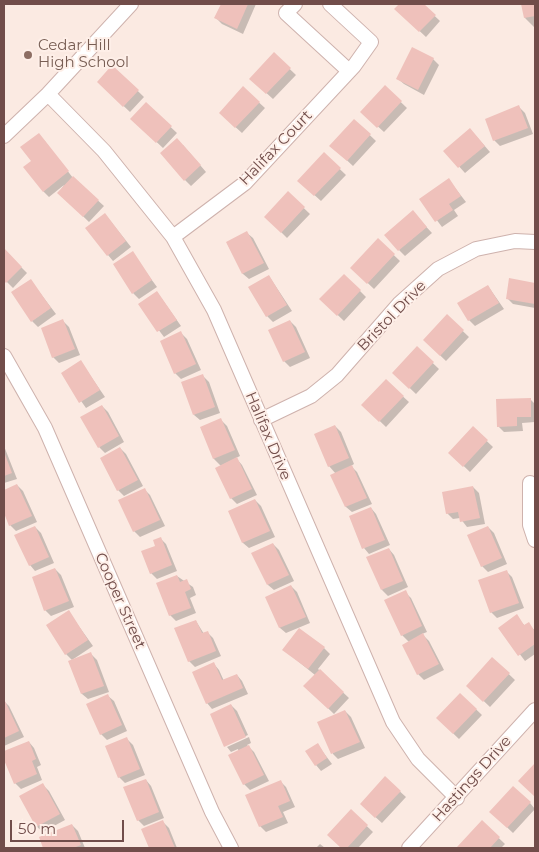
<!DOCTYPE html>
<style>
body{margin:0}
#map{position:relative;width:539px;height:852px;overflow:hidden;background:#fbeae2;font-family:Montserrat,sans-serif}
canvas{display:block}
.frame{position:absolute;inset:0;border:5px solid #714d4a;pointer-events:none}
.scale{position:absolute;left:10px;top:820px;width:114px;height:22px;box-sizing:border-box;border:2px solid #714d4a;border-top:0;padding-left:6px;font-size:15px;line-height:18px;white-space:nowrap;color:#714d4a;-webkit-text-stroke:4px #feefe8;paint-order:stroke}
</style>
<div id="map">
<canvas width="539" height="852"></canvas>
<div class="frame"></div>
<div class="scale">50 m</div>
</div>
<script>
const c = document.querySelector('canvas').getContext('2d');
c.lineJoin = 'round';
function paint(path, color) { c.fillStyle = color; c.fill(path, 'evenodd'); }
const shape = rows => new Path2D(rows.map(r => 'M' + r).join(''));
function strokePath(path, color, width, dash) { c.strokeStyle = color; c.lineWidth = width; c.lineCap = dash ? 'butt' : 'round'; c.setLineDash(dash || []); c.stroke(path); }
function drawText(font, color, halo, rows, align = 'center') {
  c.font = font + ' Montserrat,sans-serif'; c.lineWidth = 4; c.setLineDash([]); c.textBaseline = 'middle'; c.strokeStyle = halo; c.fillStyle = color; for (const [text, x, y, turn = 0] of rows) {
    c.save(); c.translate(x, y); c.rotate((+turn || 0) * Math.PI / 180); c.textAlign = isNaN(turn) ? turn : align; if (halo) c.strokeText(text, 0, 0); c.fillText(text, 0, 0); c.restore();
  }
}
paint(shape([
 [222,4,256,4,243,34,222,24,216,18],
 [400,4,422,4,440,21,426,37,396,9],
 [522,4,535,4,535,28,525,18],
 [274,54,296,75,273,99,251,79],
 [433,59,439,65,424,95,404,84,398,79],
 [113,67,144,97,130,112,98,82],
 [385,87,407,108,384,132,362,112],
 [243,88,265,108,242,133,220,113],
 [146,104,177,133,163,148,132,119],
 [519,107,525,113,533,134,500,146,494,140],
 [354,120,376,141,353,166,337,151],
 [476,136,490,152,465,173,445,151],
 [44,140,73,178,104,206,89,222,59,193,64,185,49,197,43,191,33,161],
 [183,145,206,172,191,186,185,180],
 [324,154,346,175,321,201,299,181],
 [449,180,466,202,454,210,458,216,442,227,421,199],
 [288,193,310,214,287,238,266,217],
 [105,214,131,247,113,261,108,255],
 [418,218,432,233,405,256,399,250],
 [247,233,253,238,269,269,249,279,243,274,227,243],
 [378,240,400,261,374,289,352,268],
 [4,250,27,273,13,288,4,279],
 [132,253,157,287,139,299,133,293],
 [344,275,366,297,344,321,321,299],
 [269,276,292,311,273,322,267,316],
 [510,280,535,284,535,308,513,304,507,298],
 [31,281,56,314,38,327,32,321],
 [488,286,504,309,475,326,469,320],
 [157,292,181,326,164,337,139,304],
 [447,316,469,337,446,361,424,340],
 [63,321,69,327,80,355,59,363,53,357],
 [290,321,296,327,310,358,290,367,284,361,270,331],
 [181,333,187,339,201,370,181,379,175,373],
 [417,348,439,369,416,394,394,373],
 [81,362,105,397,86,408,62,374],
 [203,376,209,382,220,413,200,420,194,415],
 [386,381,409,402,386,427,363,405],
 [530,399,535,404,535,422,522,423,523,431,504,432,498,426],
 [102,406,108,412,124,442,105,453,99,447],
 [221,420,227,426,240,456,236,458,242,465,257,495,237,504,231,498,221,466,214,459,201,428],
 [335,426,341,432,354,464,351,466,357,472,372,504,352,512,346,507,332,475,336,474,329,466],
 [473,428,493,447,470,472,450,453],
 [4,446,17,479,4,483],
 [120,448,126,454,143,486,124,496,118,490],
 [17,485,23,491,37,522,16,531,10,525,4,510,4,491],
 [473,487,479,493,485,524,467,527,460,518,453,519,447,513],
 [144,489,150,495,165,526,140,537,134,531],
 [255,500,261,506,275,537,249,548,243,543,229,512],
 [371,508,376,514,390,545,369,554,364,548],
 [35,527,41,533,54,563,35,571,30,565],
 [488,527,494,533,507,564,488,572,482,566],
 [161,539,166,544,177,571,157,579,151,573,156,547],
 [273,544,279,550,294,581,274,590,268,585],
 [389,549,394,555,408,587,388,596,382,590],
 [55,569,61,575,74,607,51,616,45,610],
 [506,571,512,577,524,608,497,618,491,612],
 [177,576,193,587,196,595,190,598,196,613,176,621,170,615],
 [291,586,297,592,310,623,286,633,280,628,267,597],
 [405,592,411,598,427,632,422,634,429,641,444,670,424,680,418,674,409,642,402,635],
 [68,611,93,646,72,660,66,654],
 [516,616,525,626,529,624,535,631,535,654,525,661,500,628],
 [196,621,204,634,207,632,213,638,221,656,195,667,189,661],
 [324,648,330,654,318,669,349,698,334,714,305,686,315,675,284,650],
 [91,654,97,660,109,692,88,699,82,694,70,662],
 [493,659,515,680,490,707,468,686],
 [214,664,219,670,224,681,237,675,242,681,248,694,212,709,207,703],
 [460,694,482,715,459,739,437,718],
 [108,696,114,701,127,731,107,740,101,734],
 [4,701,9,706,24,737,4,746],
 [231,705,237,711,248,735,226,745,226,747,226,746],
 [345,711,351,717,365,748,338,759,333,754,319,723],
 [249,737,251,743,247,745,254,752,269,781,250,790,244,784,238,749,231,752,227,747],
 [127,739,133,745,145,775,125,783,119,777],
 [29,742,34,748,41,765,37,767,42,780,21,789,15,783,4,753],
 [317,744,332,764,321,771,316,765],
 [385,778,406,797,382,823,361,804],
 [146,780,151,786,164,818,144,826,138,820],
 [280,781,286,787,295,807,283,812,288,823,266,832,260,826],
 [43,785,49,791,65,820,43,832,37,827,21,797],
 [530,803,535,809,513,833,491,812],
 [351,811,373,832,358,848,342,848,329,835],
 [163,822,169,828,177,848,151,848,143,830],
 [482,822,505,844,501,848,461,848,459,847],
 [72,825,78,831,85,848,44,848,40,838],
 [320,844,325,848,316,848]
]), '#0003');
paint(shape([
 [221,4,248,4,237,29,214,18],
 [399,4,424,4,436,15,419,32,394,9],
 [521,4,535,4,535,16,524,18],
 [412,47,434,58,418,90,396,79],
 [274,52,291,68,266,94,249,79],
 [112,65,139,90,123,107,97,82],
 [385,85,402,101,377,128,360,112],
 [243,86,260,102,235,128,219,113],
 [146,102,172,126,156,143,130,119],
 [519,105,528,128,493,141,485,119],
 [354,119,371,134,347,161,329,146],
 [470,128,485,146,458,168,443,151],
 [39,133,69,171,43,192,23,167,31,161,20,147],
 [177,138,201,165,184,181,160,153],
 [324,152,341,168,314,196,297,181],
 [73,176,99,200,83,217,57,193],
 [449,178,461,196,449,204,453,210,435,222,419,199],
 [288,191,305,207,281,233,264,217],
 [413,210,427,227,398,251,384,235],
 [105,213,126,241,107,256,85,228],
 [247,231,264,263,242,274,226,242],
 [378,238,395,254,367,284,350,268],
 [4,248,22,267,6,283,4,281],
 [133,251,152,280,132,294,113,264],
 [344,274,361,290,337,316,319,299],
 [269,275,287,305,266,317,248,287],
 [509,278,535,283,535,304,506,299],
 [31,279,51,308,31,322,11,292],
 [488,285,499,303,468,321,457,303],
 [157,291,177,320,157,332,138,304],
 [447,314,464,330,440,356,423,340],
 [63,319,75,349,52,358,41,328],
 [290,320,305,352,283,362,268,330],
 [181,331,196,364,174,374,160,341],
 [417,346,434,362,409,389,392,373],
 [81,360,100,390,79,403,61,373],
 [203,374,215,407,193,415,181,382],
 [386,379,404,396,379,422,361,405],
 [531,398,531,417,517,417,517,426,497,427,496,399],
 [102,405,119,436,98,448,80,417],
 [221,418,235,450,213,459,200,427],
 [335,425,349,458,328,467,314,434],
 [473,426,488,440,463,467,448,453],
 [120,447,138,480,117,491,100,458],
 [4,452,12,473,4,476],
 [237,457,252,489,230,499,215,468],
 [352,465,367,498,345,507,330,475],
 [17,484,32,516,9,526,4,513,4,490],
 [473,486,480,518,460,522,458,512,446,514,442,492],
 [145,488,160,520,133,532,118,500],
 [255,499,270,531,242,543,228,511],
 [371,507,385,540,362,549,349,516],
 [35,526,49,557,29,566,14,535],
 [488,526,502,558,481,567,467,535],
 [161,537,172,565,150,574,141,551,155,546,153,540],
 [273,543,289,575,267,585,251,553],
 [389,548,403,581,381,590,366,557],
 [55,568,69,601,44,611,32,577],
 [507,570,519,603,490,613,478,580],
 [177,575,180,582,187,579,191,589,185,592,191,608,169,616,156,583],
 [291,585,306,617,279,628,265,597],
 [406,590,422,626,401,636,384,600],
 [69,610,88,640,65,655,46,625],
 [517,614,524,625,529,622,535,632,535,644,518,656,498,628],
 [196,620,202,633,208,631,216,651,188,662,174,628],
 [299,628,325,647,308,669,282,650],
 [423,633,439,664,417,675,402,645],
 [91,652,104,686,81,694,68,661],
 [492,657,510,673,483,702,466,686],
 [214,662,222,680,237,674,243,688,206,704,192,672],
 [320,669,344,692,328,709,303,686],
 [460,693,477,709,453,734,436,718],
 [108,694,122,725,100,735,86,704],
 [4,699,19,731,4,738],
 [231,704,246,737,224,747,210,714],
 [345,710,360,742,331,754,317,722],
 [127,737,140,769,118,778,105,746],
 [29,741,36,759,32,761,37,774,14,784,4,760,4,751],
 [318,743,327,758,315,766,305,751],
 [249,745,264,775,243,785,228,755],
 [535,763,535,797,518,781],
 [385,776,401,791,375,818,360,804],
 [146,779,159,812,137,821,123,787],
 [281,780,290,801,278,806,283,817,259,827,245,795],
 [43,783,60,814,36,827,19,796],
 [513,786,531,802,507,828,489,812],
 [351,809,368,825,347,848,341,848,327,835],
 [163,820,175,848,149,848,141,829],
 [482,820,500,837,490,848,459,848,457,847],
 [72,824,81,845,73,848,43,848,39,837]
]), '#efc1bb');
const street = shape([
 [295,4,286,13,349,71],
 [48,94,104,151,173,237,214,310,393,722,418,759,457,798],
 [4,136,48,94,131,4],
 [173,237,245,183,354,66,371,42,330,4],
 [4,356,45,428,212,812,231,848],
 [261,420,311,396,337,375,399,304,438,269,476,249,515,241,535,242],
 [530,483,530,525,535,540],
 [409,848,535,710]
]);
strokePath(street, '#ceb2ad', 16);
strokePath(street, '#fff', 14);
for (const [x, y, r, color] of [
 [28,55,5,"#8d6e63"]
]) { const dot = new Path2D(); dot.arc(x, y, r, 0, 2 * Math.PI); c.fillStyle = color; c.fill(dot); strokePath(dot, '#feefe8', 2); }
drawText('15px', '#785e54', '#feefe8', [
 ["Cedar Hill",38,46],
 ["High School",38,63]
], 'left');
drawText('15px', '#714d4a', '#feefe8', [
 ["Halifax Court",276,148,-46],
 ["Bristol Drive",392,316,-46],
 ["Halifax Drive",268,436,67],
 ["Cooper Street",120,601,66],
 ["Hastings Drive",472,779,-48]
]);
</script>
